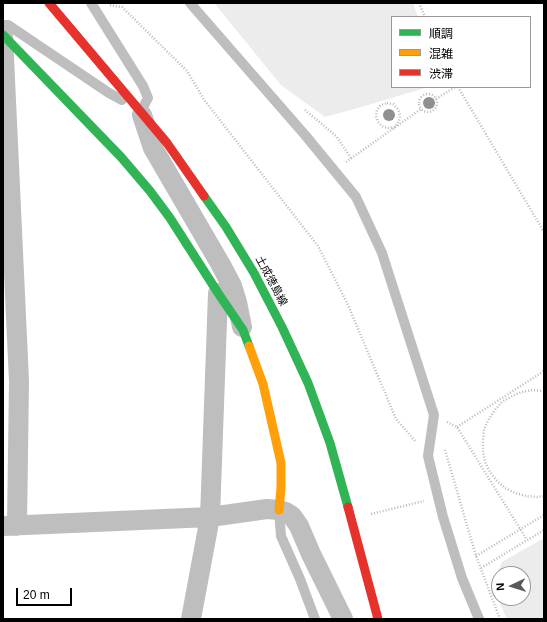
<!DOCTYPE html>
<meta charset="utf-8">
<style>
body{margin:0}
#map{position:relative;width:547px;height:622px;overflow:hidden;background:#fff;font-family:Helvetica,"Noto Sans JP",sans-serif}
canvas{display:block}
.frame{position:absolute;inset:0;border:4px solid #000;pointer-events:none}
.legend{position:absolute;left:391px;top:16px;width:140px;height:72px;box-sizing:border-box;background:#fff;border:1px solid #999;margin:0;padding:5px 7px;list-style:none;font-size:12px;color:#000}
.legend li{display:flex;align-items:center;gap:8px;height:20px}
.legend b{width:20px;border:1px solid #999}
.north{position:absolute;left:491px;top:566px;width:40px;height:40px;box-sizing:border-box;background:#fff;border:1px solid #999;border-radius:50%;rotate:266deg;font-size:11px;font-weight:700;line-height:16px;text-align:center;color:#000}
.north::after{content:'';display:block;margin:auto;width:14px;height:18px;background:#595959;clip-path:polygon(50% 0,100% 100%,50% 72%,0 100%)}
.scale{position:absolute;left:16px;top:588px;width:56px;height:18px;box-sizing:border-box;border:2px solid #000;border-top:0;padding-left:5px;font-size:12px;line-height:14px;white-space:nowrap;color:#000;-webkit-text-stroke:3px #fff;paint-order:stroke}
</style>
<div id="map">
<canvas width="547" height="622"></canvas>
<div class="frame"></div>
<ul class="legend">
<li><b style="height:5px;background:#30b455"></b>順調</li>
<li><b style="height:5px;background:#ff9f0a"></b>混雑</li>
<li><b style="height:5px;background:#e5322d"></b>渋滞</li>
</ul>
<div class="north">N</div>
<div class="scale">20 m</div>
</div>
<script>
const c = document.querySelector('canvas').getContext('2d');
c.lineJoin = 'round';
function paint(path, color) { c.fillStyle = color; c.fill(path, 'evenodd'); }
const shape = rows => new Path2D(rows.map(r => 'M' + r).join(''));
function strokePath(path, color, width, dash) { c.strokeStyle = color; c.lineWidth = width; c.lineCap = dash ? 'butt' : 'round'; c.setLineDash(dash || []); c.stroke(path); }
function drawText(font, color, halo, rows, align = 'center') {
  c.font = font + ' Helvetica,"Noto Sans JP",sans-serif'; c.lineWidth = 4; c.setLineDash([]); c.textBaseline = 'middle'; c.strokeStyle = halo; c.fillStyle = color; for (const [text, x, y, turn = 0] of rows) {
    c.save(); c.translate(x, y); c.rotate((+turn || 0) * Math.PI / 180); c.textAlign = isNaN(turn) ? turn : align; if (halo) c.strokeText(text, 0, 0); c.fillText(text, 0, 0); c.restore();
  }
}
paint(shape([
 [214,3,413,3,418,17,392,17,392,87,428,87,365,106,325,117,281,85],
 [544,538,544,619,507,619,492,587,502,562],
 [499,574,523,574,523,598,499,598]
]), '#ececec');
strokePath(shape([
 [419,3,425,17],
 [110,5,122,7,187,71,205,101,318,246,348,305,396,419,416,442],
 [458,87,544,232],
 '419 103a9 9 0 1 1 18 0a9 9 0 1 1-18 0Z',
 [436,99,455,87],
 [387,103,393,104,398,109,400,115,399,121,395,127,389,128,383,127,378,122,376,116,377,110,381,105,387,103],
 [305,110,336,136,351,158],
 [346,162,421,109],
 [544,391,533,390,522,392,512,396,502,402,495,410,489,419,484,429,483,440,483,451,485,462,490,472,497,481,505,488,515,493,526,496,537,497,544,496],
 [447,422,457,427,527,540],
 [457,427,544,371],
 [445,450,476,556,500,619],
 [371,514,424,501],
 [476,556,544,515],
 [481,568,544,530]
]), '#b9b9b9', 2.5, [1, 2]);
strokePath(shape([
 [91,3,143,86,148,98,141,111,140,110],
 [190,3,305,135,356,197,382,253,434,415,428,456,443,517,462,578,479,619],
 [3,25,8,25,109,93,122,100],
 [279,510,281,536,300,579,315,619]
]), '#bebebe', 10);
strokePath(shape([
 [3,36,19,381,17,526],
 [142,115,153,148,221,265,232,286,237,302,242,327],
 [3,526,210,517,267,509,279,510,286,512,292,516,299,526,311,554,343,619],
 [191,619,210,517,218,293]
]), '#bebebe', 20);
strokePath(shape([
 [3,35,121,157,150,191,170,218,218,293,243,330,249,346],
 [204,196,226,227,254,273,282,327,308,383,330,443,348,507]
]), '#30b455', 9);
strokePath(shape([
 [249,346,263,384,281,463,281,488,279,510]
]), '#ff9f0a', 9);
strokePath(shape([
 [49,3,167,143,204,196],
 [348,507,378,619]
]), '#e5322d', 9);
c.fillStyle = '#8f8f8f';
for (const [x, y] of [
 [429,103],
 [389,115]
]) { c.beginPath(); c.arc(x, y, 6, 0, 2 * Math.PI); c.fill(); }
drawText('11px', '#000', '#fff', [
 ["土成徳島線",271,281,62]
]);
</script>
